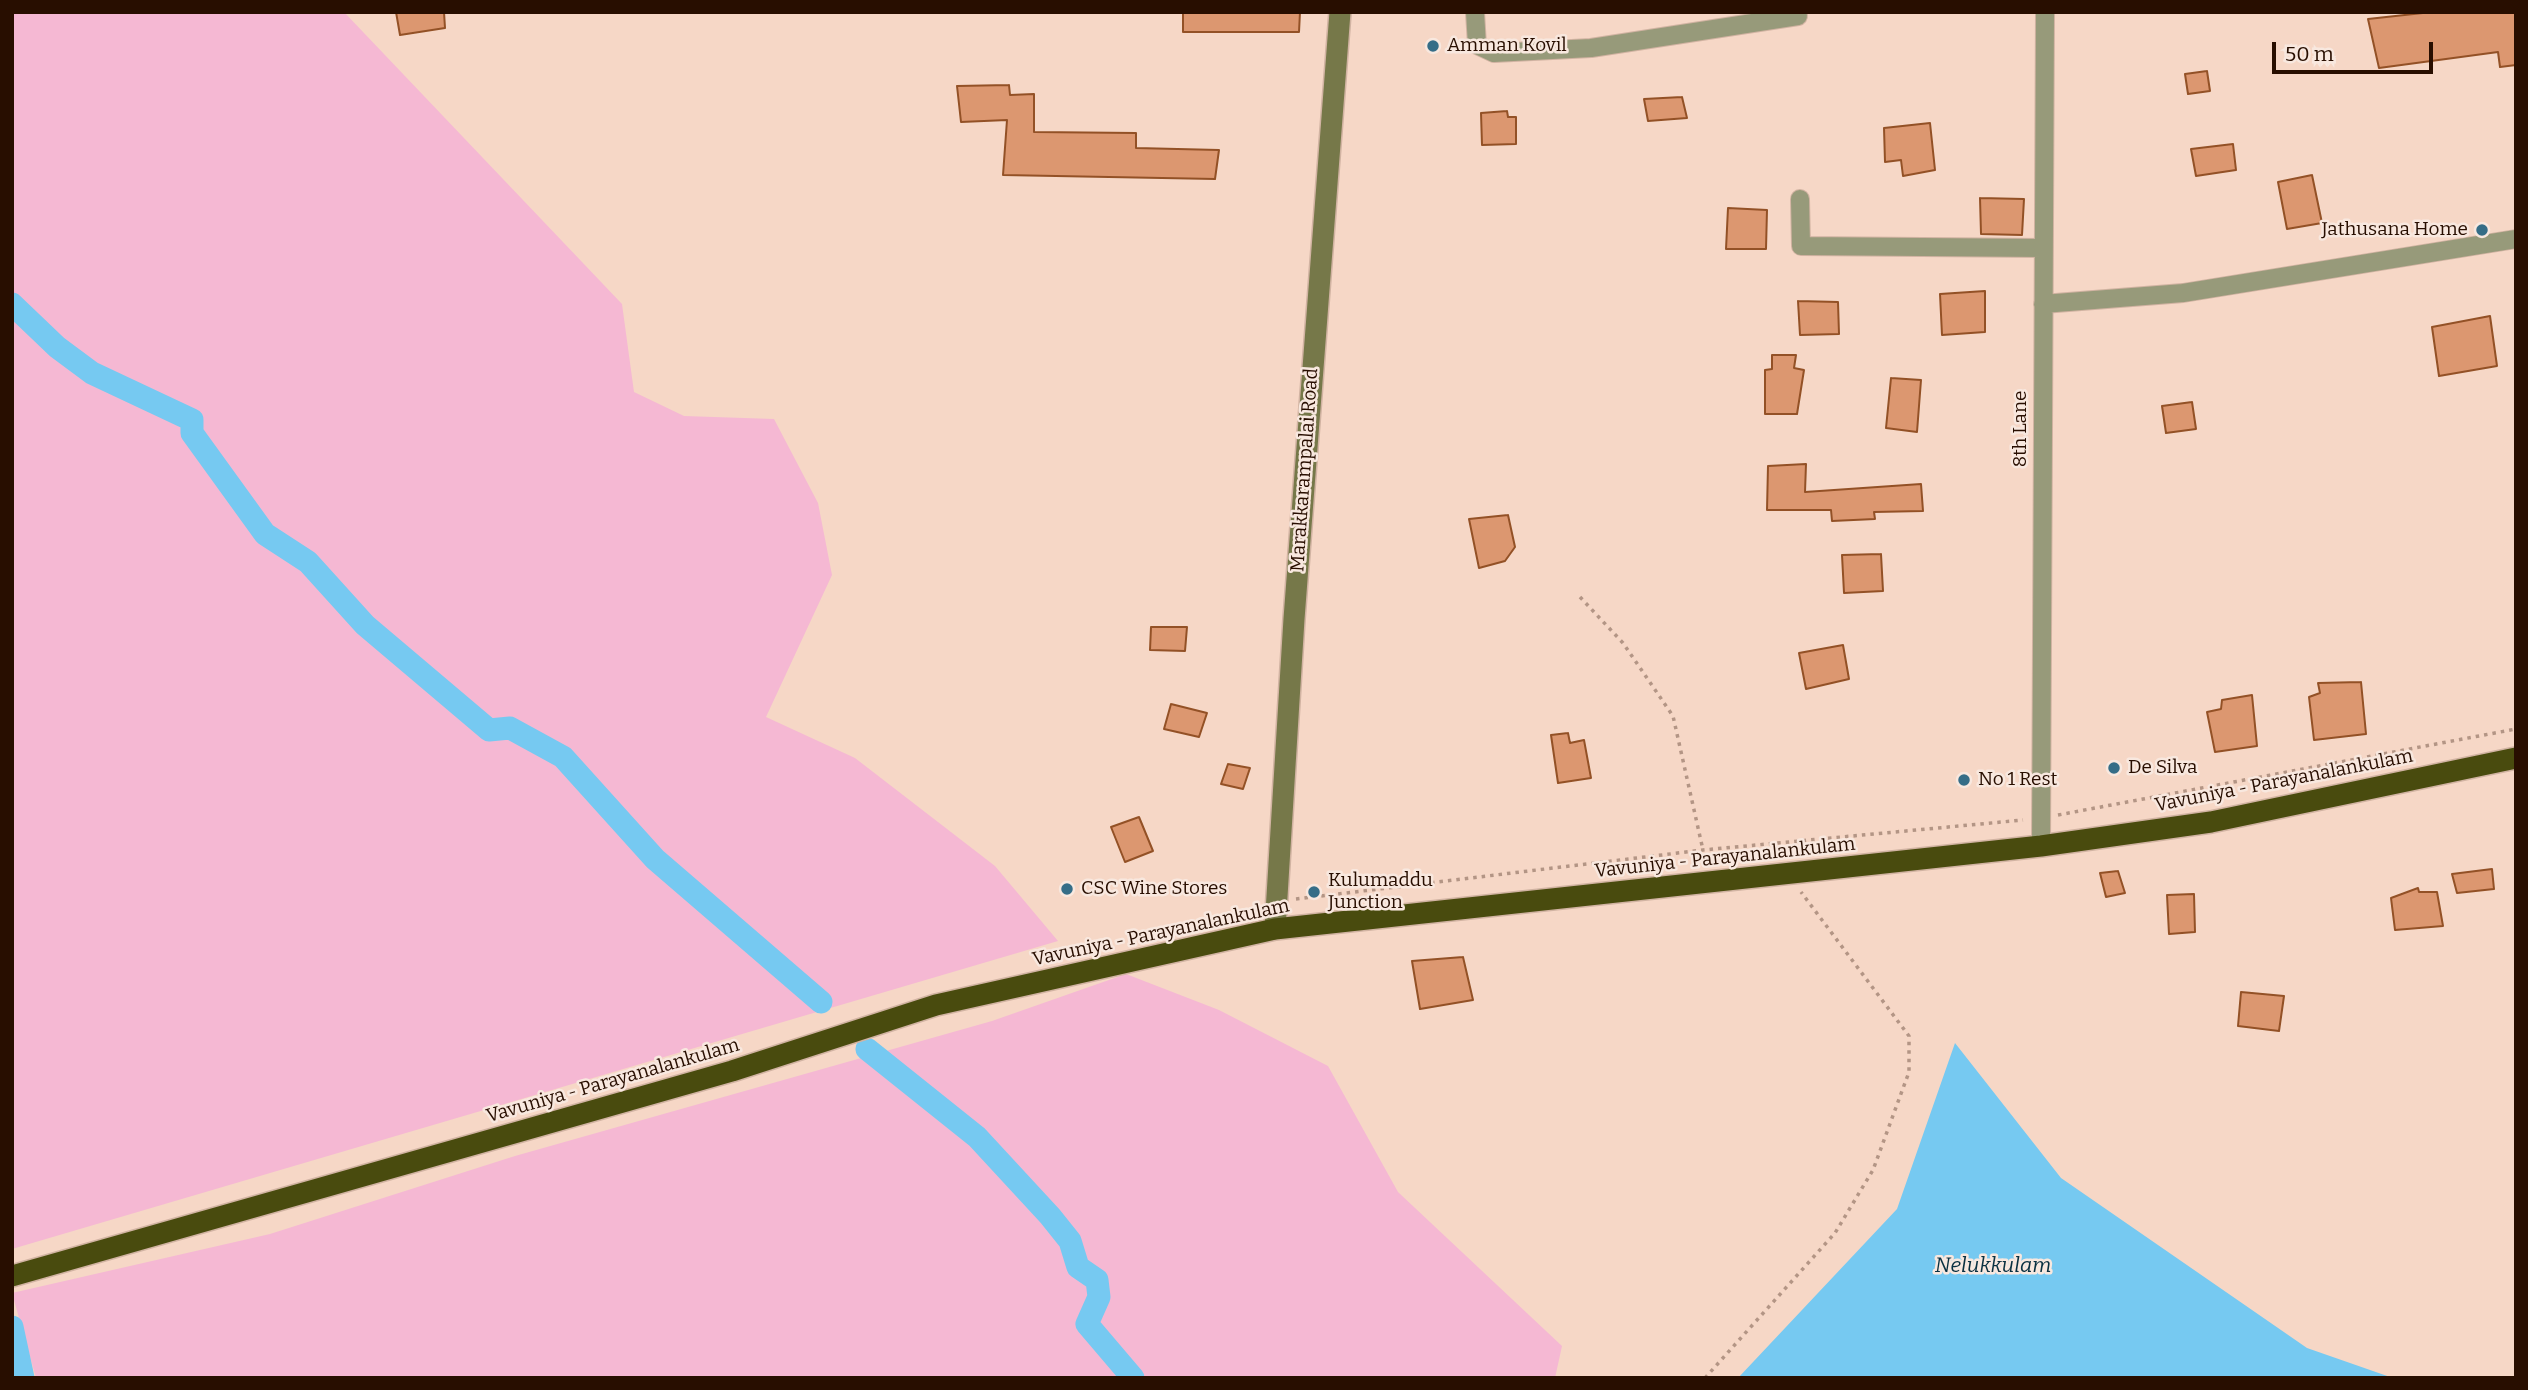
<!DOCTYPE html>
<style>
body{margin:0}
#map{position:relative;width:2528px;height:1390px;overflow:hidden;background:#f6d7c6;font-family:Bitter,serif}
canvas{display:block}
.frame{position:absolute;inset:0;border:14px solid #280e00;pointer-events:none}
.scale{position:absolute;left:2272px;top:42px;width:161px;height:32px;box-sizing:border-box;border:4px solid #280e00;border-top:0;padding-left:9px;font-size:21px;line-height:24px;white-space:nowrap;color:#280e00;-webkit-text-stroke:5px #f8e8df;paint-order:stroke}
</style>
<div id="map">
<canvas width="2528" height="1390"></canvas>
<div class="frame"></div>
<div class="scale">50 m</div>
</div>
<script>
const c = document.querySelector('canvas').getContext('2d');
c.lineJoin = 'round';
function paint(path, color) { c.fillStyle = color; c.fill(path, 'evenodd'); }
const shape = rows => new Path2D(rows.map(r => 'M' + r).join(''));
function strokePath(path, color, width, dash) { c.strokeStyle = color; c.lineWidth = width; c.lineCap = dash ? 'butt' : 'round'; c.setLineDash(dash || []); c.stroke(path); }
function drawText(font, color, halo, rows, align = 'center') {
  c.font = font + ' Bitter,serif'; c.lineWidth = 5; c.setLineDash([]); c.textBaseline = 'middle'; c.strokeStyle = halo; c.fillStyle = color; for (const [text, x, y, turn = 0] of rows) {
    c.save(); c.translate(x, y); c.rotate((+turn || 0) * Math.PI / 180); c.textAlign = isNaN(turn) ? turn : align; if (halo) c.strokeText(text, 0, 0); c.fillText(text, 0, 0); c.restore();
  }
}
paint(shape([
 [12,12,344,12,622,304,634,392,684,416,774,419,818,503,832,575,766,717,855,758,995,866,1058,941,12,1249],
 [1126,974,1219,1010,1328,1066,1398,1192,1562,1346,1555,1378,36,1378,12,1293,270,1234,515,1156,992,1021]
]), '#f5b8d3');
paint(shape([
 [1955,1043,2061,1178,2307,1348,2393,1378,1738,1378,1897,1209]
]), '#76c9f1');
strokePath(shape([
 [12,304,57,347,92,373,192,420,192,433,265,534,308,562,365,625,489,730,510,728,563,757,655,859,821,1002],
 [867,1049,977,1137,1050,1216,1070,1241,1078,1267,1097,1280,1099,1297,1087,1324,1133,1378],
 [12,1327,23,1378]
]), '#76c9f1', 23);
const building = shape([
 [396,12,444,12,445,28,400,35,396,12],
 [1183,12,1300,12,1299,32,1183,32,1183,12],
 [2432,12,2516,12,2516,65,2500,67,2498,52,2379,68,2368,19,2432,12],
 [2207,71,2210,91,2188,94,2185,74,2207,71],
 [1009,85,1010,95,1034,94,1034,132,1136,133,1136,148,1219,150,1215,179,1003,175,1007,120,961,122,957,86,1009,85],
 [1682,97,1687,118,1648,121,1644,99,1682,97],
 [1507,111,1508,117,1516,117,1516,144,1482,145,1481,113,1507,111],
 [1930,123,1935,170,1903,176,1901,160,1885,162,1884,128,1930,123],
 [2233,144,2236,170,2196,176,2191,149,2233,144],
 [2312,175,2322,223,2287,229,2278,182,2312,175],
 [1980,198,2024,199,2022,235,1981,234,1980,198],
 [1728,208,1767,210,1766,249,1726,249,1728,208],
 [1985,291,1985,332,1942,335,1940,294,1985,291],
 [1798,301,1838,302,1839,334,1800,335,1798,301],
 [2490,316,2497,366,2439,376,2432,327,2490,316],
 [1772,355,1796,355,1794,368,1804,370,1797,414,1765,414,1765,370,1772,369,1772,355],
 [1891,378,1921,380,1917,432,1886,428,1891,378],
 [2192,402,2196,429,2166,433,2162,406,2192,402],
 [1806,464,1805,492,1921,484,1923,511,1874,512,1875,519,1832,521,1831,510,1767,510,1768,466,1806,464],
 [1508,515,1515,547,1505,561,1479,568,1469,519,1508,515],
 [1881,554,1883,591,1844,593,1842,555,1881,554],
 [1151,627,1187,627,1185,651,1150,650,1151,627],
 [1843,645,1849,679,1806,689,1799,653,1843,645],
 [2361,682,2366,734,2314,740,2309,697,2320,693,2318,683,2361,682],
 [2252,695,2257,746,2215,752,2207,712,2221,709,2222,700,2252,695],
 [1171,704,1207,713,1199,737,1164,729,1171,704],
 [1568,733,1570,743,1584,740,1591,778,1558,783,1551,735,1568,733],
 [1228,764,1250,768,1243,789,1221,784,1228,764],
 [1139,817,1153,851,1125,862,1111,827,1139,817],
 [2492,869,2494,889,2457,893,2452,874,2492,869],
 [2118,871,2125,893,2106,897,2100,873,2118,871],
 [2418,888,2419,892,2437,892,2443,926,2395,930,2391,898,2418,888],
 [2194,894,2195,932,2169,934,2167,895,2194,894],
 [1463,957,1473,1000,1420,1009,1412,961,1463,957],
 [2241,992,2284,996,2279,1031,2238,1026,2241,992]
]);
paint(building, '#dc9770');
strokePath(building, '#935126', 2);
const street = shape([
 [1475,12,1477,45,1494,53,1591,48,1798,16],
 [1800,199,1801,246,2043,248],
 [2043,304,2183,293,2516,239],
 [2041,846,2045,12]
]);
const secondary = shape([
 [1275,929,1294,619,1340,12]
]);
const highway = shape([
 [12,1276,732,1071,936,1005,1275,929,2041,846,2211,822,2516,758]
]);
strokePath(street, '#d1b3a2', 20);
strokePath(secondary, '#d1b3a2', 24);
strokePath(highway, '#d1b3a2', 24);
strokePath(shape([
 [1580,597,1623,643,1673,716,1703,850],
 [2058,815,2516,729],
 [1296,899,1703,850,2023,820],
 [1705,1378,1835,1233,1873,1170,1909,1072,1909,1036,1801,892]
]), '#b39585', 3.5, [3.5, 5]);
strokePath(street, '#979a7a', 18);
strokePath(secondary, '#767849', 21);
strokePath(highway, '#494b0e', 21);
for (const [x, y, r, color] of [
 [1433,46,7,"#356d87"],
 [2482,230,7,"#356d87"],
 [2114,768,7,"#356d87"],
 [1964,780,7,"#356d87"],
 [1067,889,7,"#356d87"],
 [1314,892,7,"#356d87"]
]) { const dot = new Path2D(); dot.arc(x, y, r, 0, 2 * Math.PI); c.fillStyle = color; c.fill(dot); strokePath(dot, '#f8e8df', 2.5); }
drawText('19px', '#280e00', '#f8e8df', [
 ["Amman Kovil",1447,46],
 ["Jathusana Home",2468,230,"right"],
 ["De Silva",2128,768],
 ["No 1 Rest",1978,780],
 ["Kulumaddu",1328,881],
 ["Junction",1328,903],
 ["CSC Wine Stores",1081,889]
], 'left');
drawText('19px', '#280e00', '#f8e8df', [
 ["8th Lane",2021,429,-90],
 ["Marakkarampalai Road",1305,470,-86],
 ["Vavuniya - Parayanalankulam",2284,781,-11],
 ["Vavuniya - Parayanalankulam",1725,858,-6],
 ["Vavuniya - Parayanalankulam",1161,933,-12],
 ["Vavuniya - Parayanalankulam",613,1081,-16]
]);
drawText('italic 21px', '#093041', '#f8e8df', [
 ["Nelukkulam",1993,1266]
]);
</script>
